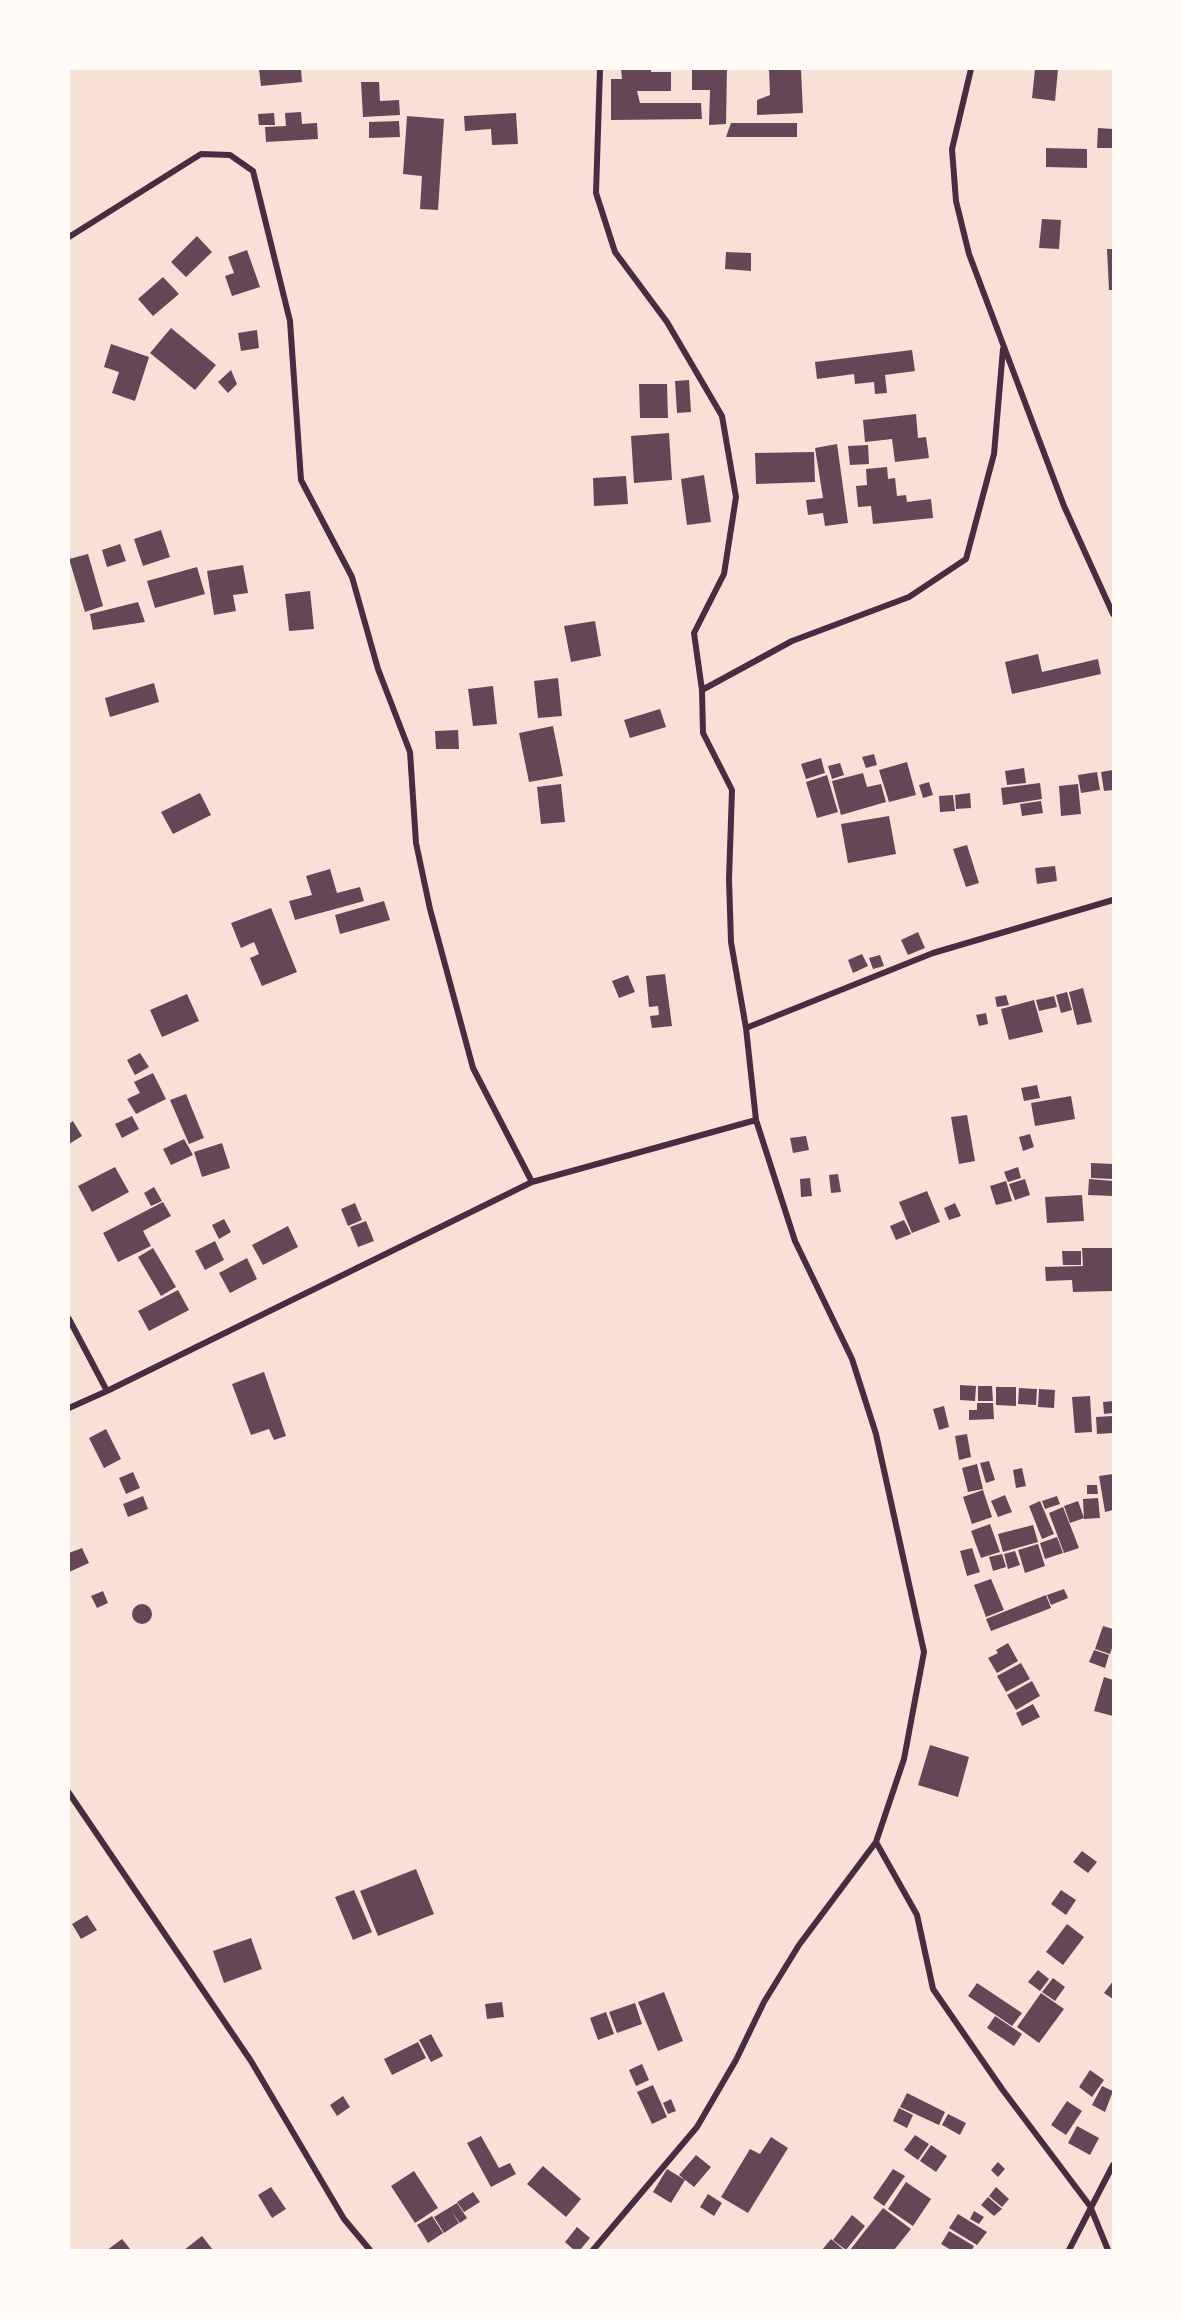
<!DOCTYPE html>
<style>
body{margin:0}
#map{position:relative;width:1182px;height:2319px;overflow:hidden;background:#f7e1d7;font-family:"Public Sans",sans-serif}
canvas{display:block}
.frame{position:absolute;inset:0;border:70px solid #fffaf5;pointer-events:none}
</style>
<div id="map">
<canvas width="1182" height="2319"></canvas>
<div class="frame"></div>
</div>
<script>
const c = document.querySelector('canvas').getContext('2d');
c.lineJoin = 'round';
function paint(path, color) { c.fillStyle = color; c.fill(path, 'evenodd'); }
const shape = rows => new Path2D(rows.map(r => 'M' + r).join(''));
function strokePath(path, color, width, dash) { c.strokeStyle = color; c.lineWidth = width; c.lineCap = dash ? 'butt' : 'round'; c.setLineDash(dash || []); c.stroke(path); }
paint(shape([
 [259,69,301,69,302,82,261,86],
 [621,69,651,69,651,72,671,72,671,91,637,91,640,103,701,103,702,119,611,120,611,79,622,79],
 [692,69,727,69,726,124,709,125,710,90,692,90],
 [769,69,801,69,803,113,757,115,757,100,770,95],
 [1035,69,1058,69,1055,101,1032,98],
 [361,82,379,82,380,101,399,100,400,115,363,117],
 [301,112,302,124,317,123,318,139,266,142,265,127,286,126,285,113],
 [274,113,275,125,259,125,258,114],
 [516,113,518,144,492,145,491,129,465,131,464,116],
 [407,116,444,119,438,210,420,209,422,176,403,174],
 [399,121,400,137,369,138,369,122],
 [731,123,797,123,797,137,726,137],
 [1098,128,1113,129,1113,148,1097,148],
 [1046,148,1087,149,1087,168,1046,167],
 [1042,219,1061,220,1059,249,1039,248],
 [197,236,212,252,186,277,171,262],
 [1107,249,1113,249,1113,290,1109,290],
 [247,250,260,287,232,296,225,276,234,273,228,257],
 [726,252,751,253,751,271,725,269],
 [163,277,179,294,153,316,138,299],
 [171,328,216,365,195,390,150,353],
 [257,330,259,348,241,351,238,333],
 [111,344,149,357,135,401,112,393,119,372,104,367],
 [912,350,915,371,885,375,887,393,875,394,874,382,855,384,854,374,817,379,815,362],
 [231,370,237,384,228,393,218,382],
 [689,380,691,412,677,413,675,381],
 [639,384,667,384,668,418,640,418],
 [916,414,918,438,926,437,929,458,895,462,892,439,865,442,863,420],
 [669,433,672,480,634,483,631,436],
 [837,444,848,523,825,526,823,513,808,515,806,500,823,498,815,448],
 [868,445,869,464,850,465,848,446],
 [814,452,815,482,756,484,755,453],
 [887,467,888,479,895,478,897,496,906,495,907,502,931,499,933,518,873,524,871,506,858,507,856,486,867,485,866,469],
 [704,475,711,522,687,525,681,479],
 [626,476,628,504,594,506,593,478],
 [161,530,170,557,143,566,134,539],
 [120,544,126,561,107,567,102,550],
 [88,554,103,606,85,612,69,559],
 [243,565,248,593,233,595,236,611,214,615,207,571],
 [197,567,205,594,155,608,147,581],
 [310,591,314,629,289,631,285,594],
 [138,602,145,622,93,630,90,614],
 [595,621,601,656,571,662,564,626],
 [1038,654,1042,672,1098,659,1101,674,1012,694,1005,662],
 [558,678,562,716,538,718,534,681],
 [154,683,159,702,110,717,105,698],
 [493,686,497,724,473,726,468,689],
 [660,709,666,727,630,738,624,720],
 [553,726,563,776,529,782,519,733],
 [458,730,459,749,436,749,435,731],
 [874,754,877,765,866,768,862,757],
 [821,758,825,773,806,779,801,764],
 [907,762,916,795,889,802,879,770],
 [840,763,844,775,832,779,828,766],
 [1024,768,1026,783,1007,785,1005,771],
 [1113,770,1113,790,1104,791,1101,772],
 [1097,772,1100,790,1081,793,1078,775],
 [863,773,867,787,881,784,886,802,841,815,832,781],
 [827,775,838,812,817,818,806,782],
 [929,782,933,795,923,798,919,785],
 [1040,783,1042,799,1003,805,1001,788],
 [561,784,565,822,541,824,537,787],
 [1078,784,1081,814,1061,816,1059,786],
 [200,793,211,815,173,834,161,812],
 [970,793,971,808,956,809,955,795],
 [953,795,955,811,940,812,939,796],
 [1041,801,1043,813,1022,816,1020,804],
 [889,816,896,854,848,863,841,824],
 [967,845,979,883,966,887,953,849],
 [1055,866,1057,881,1037,884,1035,868],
 [330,869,337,893,360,887,364,901,295,920,289,901,312,895,306,876],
 [384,901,390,920,340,934,335,915],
 [271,908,297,972,262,986,250,958,259,954,254,942,241,948,231,923],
 [918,932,925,948,908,955,901,940],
 [862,954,868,966,853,973,848,960],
 [880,955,884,966,873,969,869,958],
 [665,974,672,1026,652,1028,650,1016,659,1015,658,1006,649,1007,646,976],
 [628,975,635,992,619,998,612,981],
 [1083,988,1092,1022,1077,1025,1069,992],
 [1067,992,1072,1010,1061,1013,1056,995],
 [187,994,199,1021,162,1037,150,1010],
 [1006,995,1009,1005,997,1007,995,997],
 [1054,996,1057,1007,1039,1011,1036,1000],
 [1034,1000,1043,1032,1009,1040,1001,1009],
 [986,1013,988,1024,979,1026,976,1015],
 [140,1053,149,1067,135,1075,127,1060],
 [153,1073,166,1099,136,1114,127,1099,140,1093,134,1082],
 [1037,1085,1040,1098,1024,1101,1021,1088],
 [186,1094,204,1138,189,1144,170,1100],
 [1071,1096,1075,1119,1035,1126,1031,1103],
 [967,1115,975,1161,959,1164,951,1117],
 [132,1116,139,1129,122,1138,115,1124],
 [73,1121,82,1136,69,1144,69,1124],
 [1030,1134,1034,1147,1023,1151,1019,1137],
 [806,1136,809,1150,793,1153,790,1138],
 [184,1139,193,1155,171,1165,163,1149],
 [222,1143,230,1168,202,1177,194,1152],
 [1091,1163,1113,1164,1113,1179,1091,1178],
 [115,1167,129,1192,92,1212,78,1186],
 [1018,1167,1021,1178,1008,1182,1004,1172],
 [838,1174,841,1192,831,1193,829,1175],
 [810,1178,812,1196,801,1197,800,1179],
 [1025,1179,1030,1195,1015,1200,1009,1184],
 [1089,1179,1113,1181,1113,1196,1088,1195],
 [1006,1181,1012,1201,996,1205,990,1186],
 [154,1187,162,1201,151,1206,144,1193],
 [927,1191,940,1222,912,1233,899,1202],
 [1082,1195,1084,1221,1047,1223,1045,1197],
 [163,1202,171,1216,143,1231,151,1246,118,1262,103,1233],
 [355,1203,362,1220,348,1226,341,1209],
 [955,1203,961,1216,949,1220,944,1208],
 [224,1219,231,1232,219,1239,212,1225],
 [904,1220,911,1234,896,1240,890,1226],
 [366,1221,374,1241,358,1247,350,1227],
 [288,1226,298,1247,263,1265,252,1245],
 [215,1241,224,1260,205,1270,195,1251],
 [153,1248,176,1287,161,1296,138,1257],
 [1082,1248,1113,1248,1113,1291,1073,1292,1072,1280,1046,1281,1045,1267,1083,1266],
 [1062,1251,1081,1251,1081,1265,1063,1265],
 [247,1258,257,1279,230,1293,219,1273],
 [178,1290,189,1310,149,1331,138,1311],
 [264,1372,286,1436,274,1440,269,1429,251,1435,232,1384],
 [960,1385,976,1386,975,1401,960,1400],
 [978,1386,992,1386,993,1401,978,1401],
 [996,1387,1016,1387,1016,1406,996,1405],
 [1019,1388,1037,1389,1036,1405,1018,1404],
 [1039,1389,1055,1390,1054,1408,1038,1407],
 [1090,1396,1092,1432,1075,1433,1072,1397],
 [1113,1401,1113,1413,1104,1414,1103,1402],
 [977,1403,993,1403,994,1419,969,1420,969,1410,977,1410],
 [944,1406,949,1427,939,1430,933,1409],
 [1113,1416,1113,1433,1097,1434,1096,1417],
 [106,1429,121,1459,104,1468,89,1438],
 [967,1434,971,1457,959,1460,955,1436],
 [989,1461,995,1480,986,1483,980,1463],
 [977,1464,983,1489,968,1492,962,1468],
 [1022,1468,1026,1486,1016,1488,1013,1470],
 [133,1472,140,1488,126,1494,119,1478],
 [1113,1474,1113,1510,1105,1512,1099,1476],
 [1087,1485,1097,1485,1098,1494,1087,1494],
 [983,1490,992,1517,972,1524,963,1497],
 [1005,1495,1012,1512,998,1517,991,1501],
 [143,1496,148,1509,128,1517,123,1504],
 [1057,1496,1060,1504,1045,1509,1042,1501],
 [1098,1498,1100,1518,1084,1519,1083,1499],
 [1040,1501,1054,1534,1042,1539,1029,1506],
 [1078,1501,1084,1518,1070,1523,1064,1506],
 [1063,1507,1079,1548,1064,1553,1049,1513],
 [990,1524,1000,1552,981,1558,971,1531],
 [1033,1525,1038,1542,1003,1552,998,1534],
 [1057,1537,1063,1553,1045,1559,1040,1543],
 [1038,1544,1045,1566,1025,1573,1018,1550],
 [82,1548,89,1563,69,1572,69,1553],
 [972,1548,980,1572,967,1576,960,1551],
 [1015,1551,1020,1565,1008,1569,1004,1554],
 [1002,1554,1006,1567,993,1571,989,1557],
 [991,1579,1004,1610,986,1617,974,1585],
 [1064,1589,1068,1598,1051,1605,1047,1595],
 [103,1591,108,1603,97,1608,91,1596],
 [1046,1595,1051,1608,991,1631,986,1619],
 '132 1614a10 10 0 1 1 20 0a10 10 0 1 1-20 0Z',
 [1103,1626,1113,1629,1113,1645,1110,1654,1095,1649],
 [1008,1643,1018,1661,997,1673,988,1658,998,1653,996,1650],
 [1094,1650,1109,1655,1105,1668,1089,1662],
 [1021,1663,1030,1679,1006,1692,997,1676],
 [1104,1677,1113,1680,1113,1716,1094,1711],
 [1032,1681,1040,1696,1016,1710,1007,1695],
 [1033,1704,1040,1717,1022,1726,1016,1713],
 [930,1745,969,1757,958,1797,918,1785],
 [1082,1851,1097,1862,1088,1873,1073,1862],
 [416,1869,434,1914,378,1936,360,1891],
 [354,1890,372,1932,353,1940,335,1897],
 [1061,1890,1076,1900,1066,1915,1051,1904],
 [87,1915,97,1930,81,1939,72,1924],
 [1067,1924,1084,1937,1063,1965,1046,1952],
 [251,1938,262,1969,224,1983,213,1951],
 [1038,1970,1049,1979,1040,1991,1028,1982],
 [1053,1978,1065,1987,1055,2001,1042,1992],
 [1113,1981,1113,1999,1104,1993],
 [977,1983,1022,2013,1012,2026,968,1996],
 [664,1992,683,2041,658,2051,638,2002],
 [1041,1993,1064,2009,1039,2043,1017,2027],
 [502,2002,504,2017,487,2019,485,2004],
 [635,2003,642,2024,617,2033,609,2012],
 [606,2012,614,2034,598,2040,590,2018],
 [995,2016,1022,2034,1014,2046,987,2028],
 [431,2034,443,2056,431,2062,419,2040],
 [418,2042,426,2058,392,2075,384,2059],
 [642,2064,649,2080,636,2086,629,2070],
 [1090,2070,1104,2080,1092,2097,1079,2087],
 [653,2085,667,2117,652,2124,637,2092],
 [1102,2086,1113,2091,1105,2112,1092,2105],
 [907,2093,945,2112,939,2125,900,2107],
 [343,2096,350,2107,337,2116,330,2105],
 [671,2099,676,2111,668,2114,663,2103],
 [1067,2101,1082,2111,1066,2135,1051,2125],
 [899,2108,913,2115,907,2128,893,2121],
 [948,2114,966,2123,960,2135,942,2125],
 [1077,2126,1099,2138,1090,2155,1068,2143],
 [915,2135,929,2144,918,2160,904,2150],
 [481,2136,499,2168,510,2163,516,2174,491,2187,467,2143],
 [771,2137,788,2148,748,2213,721,2197,750,2149,760,2154],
 [931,2145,947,2156,936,2172,920,2161],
 [696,2155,711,2167,694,2187,679,2175],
 [998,2162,1005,2169,998,2177,991,2170],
 [543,2166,581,2199,566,2217,527,2184],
 [667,2169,685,2180,671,2203,653,2192],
 [893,2169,905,2176,884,2206,873,2198],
 [414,2171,438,2208,415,2223,391,2186],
 [906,2182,931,2199,913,2226,888,2209],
 [271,2187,286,2209,272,2218,258,2195],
 [996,2187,1009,2199,1002,2207,989,2196],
 [473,2192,480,2202,464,2212,457,2202],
 [708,2194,722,2203,714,2216,700,2207],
 [988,2197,1002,2209,994,2216,981,2205],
 [457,2203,467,2218,460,2223,452,2212,459,2223,444,2233,434,2217],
 [883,2208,911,2229,894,2250,850,2250],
 [974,2211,984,2217,979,2224,970,2219],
 [958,2214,987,2232,977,2245,949,2228],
 [852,2215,865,2226,846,2250,833,2240],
 [432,2216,443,2233,428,2243,417,2225],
 [577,2227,590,2238,580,2250,574,2250,565,2242],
 [949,2231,974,2246,972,2250,951,2250,941,2244],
 [202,2236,213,2250,184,2250],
 [122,2239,131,2250,107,2250],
 [831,2239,844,2250,822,2250]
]), '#644757');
strokePath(shape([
 [600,69,596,193,615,252,667,322,722,416,736,497,724,574,694,633,702,690],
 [971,69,952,149,956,201,969,254,1064,506,1113,614],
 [69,237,201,154,230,155,253,171,290,321,301,480,352,577,378,669,410,752,416,843,430,909,473,1068,532,1182,756,1120],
 [1003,349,994,454,966,559,909,597,792,641,702,690,703,733,732,790,729,879,731,942,746,1028,933,953,1113,900],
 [69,1319,107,1391],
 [69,1408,107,1391,532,1182],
 [69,1793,251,2061,344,2219,370,2250],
 [876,1842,917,1915,933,1989,1002,2089,1090,2206,1108,2250],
 [593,2250,697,2127,736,2060,764,2002,799,1945,876,1842,904,1759,924,1652,876,1434,852,1359,795,1241,756,1120,746,1028],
 [1069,2250,1113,2165]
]), '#4a2c40', 6);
</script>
